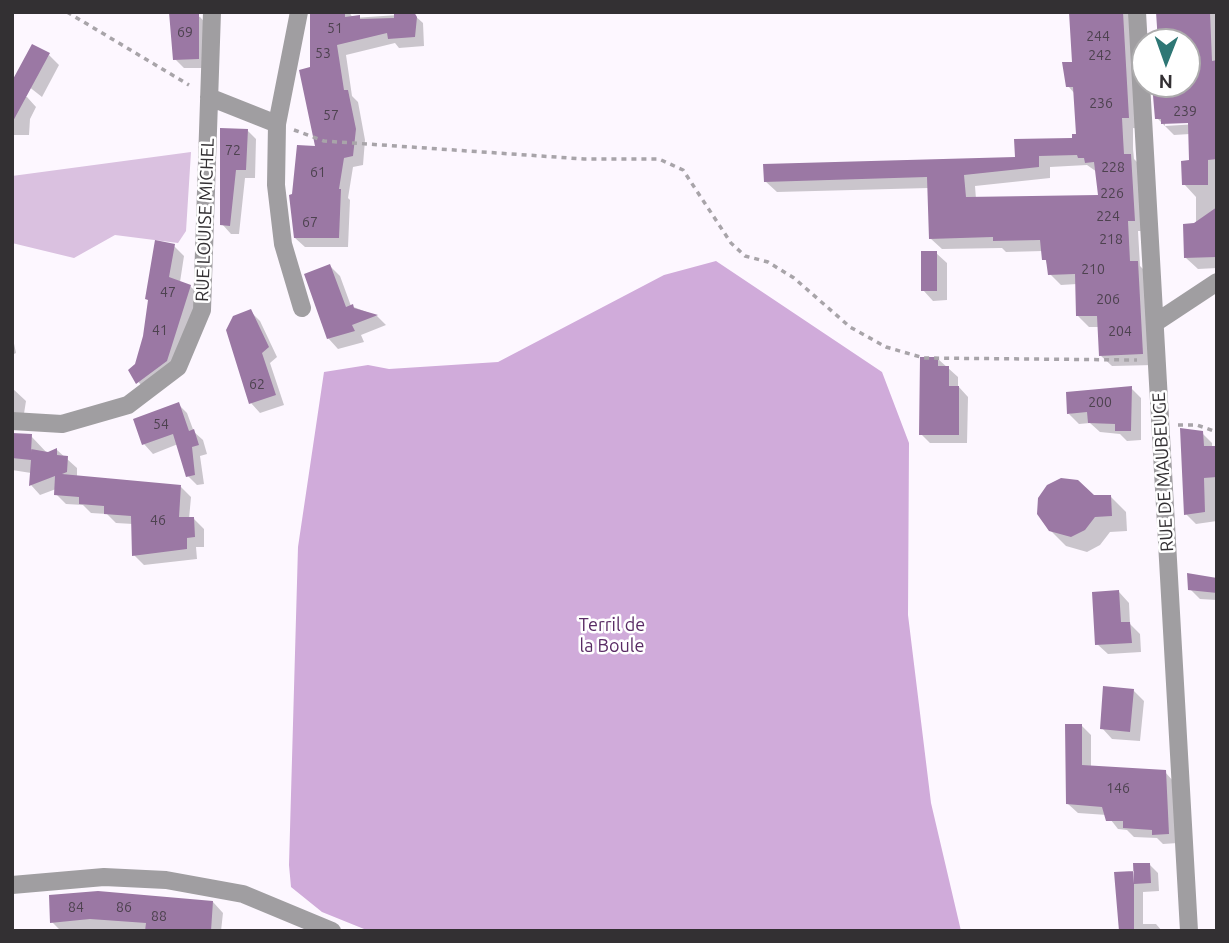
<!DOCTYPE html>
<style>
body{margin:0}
#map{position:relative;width:1229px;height:943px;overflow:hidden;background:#fdf7ff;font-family:Ubuntu,sans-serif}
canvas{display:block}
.frame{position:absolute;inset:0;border:14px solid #333033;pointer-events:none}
.north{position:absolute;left:1131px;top:28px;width:70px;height:70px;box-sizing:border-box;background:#fff;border:2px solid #adacad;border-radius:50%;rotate:181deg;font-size:19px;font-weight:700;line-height:28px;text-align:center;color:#333033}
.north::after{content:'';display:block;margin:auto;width:24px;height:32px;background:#2e7775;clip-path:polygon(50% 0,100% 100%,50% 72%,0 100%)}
</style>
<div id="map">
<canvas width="1229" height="943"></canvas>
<div class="frame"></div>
<div class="north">N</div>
</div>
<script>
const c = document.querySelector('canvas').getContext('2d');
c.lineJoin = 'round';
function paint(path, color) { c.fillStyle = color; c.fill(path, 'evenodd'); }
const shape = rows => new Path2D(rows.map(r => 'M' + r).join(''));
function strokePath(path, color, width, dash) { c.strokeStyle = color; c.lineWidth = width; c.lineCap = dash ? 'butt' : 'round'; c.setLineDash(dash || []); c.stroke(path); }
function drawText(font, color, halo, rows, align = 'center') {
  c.font = font + ' Ubuntu,sans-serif'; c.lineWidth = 5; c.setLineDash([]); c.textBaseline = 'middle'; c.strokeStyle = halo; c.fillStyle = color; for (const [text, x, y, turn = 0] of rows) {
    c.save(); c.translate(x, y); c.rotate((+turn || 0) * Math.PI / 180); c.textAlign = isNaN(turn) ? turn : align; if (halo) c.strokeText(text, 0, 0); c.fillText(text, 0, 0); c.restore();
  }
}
paint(shape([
 [191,152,186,231,178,243,115,235,74,258,12,243,12,176]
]), '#dac1e0');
paint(shape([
 [716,261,882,372,909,443,908,615,931,803,961,931,369,931,322,912,291,887,289,865,298,547,324,372,368,365,389,369,498,362,664,275]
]), '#d0abda');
paint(shape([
 [181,12,200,17,209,27,208,68,184,68,175,59],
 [311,12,349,12,353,18,413,14,423,23,424,46,399,48,395,43,346,55,352,96,358,102,365,140,363,165,353,167,348,198,350,200,348,247,305,247,295,238,293,196,317,147],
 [1070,12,1134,12,1140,129,1133,128,1133,149,1134,159,1142,167,1146,231,1138,231,1140,266,1148,274,1154,365,1112,366,1100,355,1099,327,1089,327,1078,316,1077,284,1061,285,1050,274,1043,251,1006,252,1002,248,942,249,930,238,929,188,777,192,765,181,1017,159,1074,139,1078,135,1075,94,1068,86,1074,64],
 [1087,165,1097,172,1100,197,976,199,975,186,1050,178,1050,167],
 [1158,12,1217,12,1217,268,1198,269,1186,258,1196,225,1196,197,1184,184,1190,161,1190,134,1174,135,1156,117,1154,84,1187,84,1187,42,1159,42],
 [1196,120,1197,124,1165,126,1165,122],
 [49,55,59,65,42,97,28,86],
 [12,96,27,97,36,107,30,119,29,135,12,135],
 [222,129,247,130,256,139,255,178,245,178,239,234,231,234,222,224],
 [174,246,184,256,180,282,190,286,200,296,176,371,147,393,130,371,137,365],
 [936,253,947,263,947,300,933,301,923,290],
 [330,266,340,276,351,306,377,316,386,325,361,335,364,342,338,349,328,338],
 [250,311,260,321,277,357,270,363,284,405,260,413,251,403],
 [12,334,16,353,12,355],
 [938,359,958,377,958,386,968,397,967,443,930,443,921,434],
 [12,388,26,401,23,420,12,420],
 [1131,388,1141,398,1141,440,1127,441,1120,434,1100,432,1090,423,1079,424,1069,414],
 [178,404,187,413,194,432,203,440,207,454,200,456,204,484,197,485,188,476,178,444,153,454,144,444,135,420],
 [1202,433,1212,443,1212,448,1217,448,1217,521,1196,524,1186,514],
 [12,434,31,436,48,454,57,450,77,468,77,477,181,487,191,497,189,519,194,519,204,529,204,547,196,547,197,559,144,565,134,555,133,524,116,523,107,514,91,513,83,505,66,504,56,494,56,489,40,495,31,485,31,473,12,470],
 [1110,496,1126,512,1127,531,1110,532,1100,545,1087,552,1066,546,1050,530,1093,497],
 [1217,580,1217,600,1200,599,1190,589],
 [1119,592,1129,603,1130,624,1140,634,1141,652,1108,654,1097,644],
 [1133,690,1144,701,1140,741,1112,739,1102,728],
 [1082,726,1091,735,1091,767,1165,772,1174,782,1178,843,1163,844,1157,838,1134,837,1127,830,1118,829,1107,815,1078,813,1068,804],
 [1149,864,1158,873,1159,891,1143,892,1143,924,1156,924,1162,931,1119,931,1136,875],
 [213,902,223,913,221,931,61,931,52,922]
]), '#0003');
paint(shape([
 [169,12,199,12,199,59,173,60],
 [310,12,345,12,345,17,360,15,360,19,394,18,394,13,414,12,417,17,415,37,388,39,387,33,337,45,344,90,348,90,356,129,353,156,344,158,339,189,341,189,339,238,294,238,289,195,292,194,297,145,315,146,299,70,310,67],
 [1069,12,1123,12,1129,118,1122,118,1123,137,1124,154,1131,154,1135,221,1128,221,1130,261,1138,261,1143,354,1099,356,1097,316,1076,316,1075,274,1048,275,1046,260,1042,260,1040,240,993,241,993,237,929,239,927,177,764,182,763,164,1015,157,1014,139,1072,138,1072,134,1076,134,1073,87,1066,87,1062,62,1072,62],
 [1077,155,1078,158,1084,158,1085,163,1094,162,1098,195,966,197,964,175,1039,167,1039,156],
 [1156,12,1210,12,1212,61,1217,60,1217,159,1208,160,1208,185,1182,185,1181,161,1189,160,1188,123,1161,124,1161,119,1155,119,1152,84,1187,84,1187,42,1158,42],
 [32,44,50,53,12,123,12,81],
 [220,128,248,129,246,170,236,170,230,226,220,225],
 [1217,207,1217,257,1184,258,1183,224,1194,223],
 [155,240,175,244,169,277,191,285,167,361,136,384,128,370,135,364,143,336,148,300,145,299],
 [921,251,937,251,937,291,921,291],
 [330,264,346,307,353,304,354,308,378,315,352,325,355,331,327,339,304,274],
 [251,309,269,347,262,353,276,395,249,404,226,330,233,316],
 [920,357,938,357,938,366,949,366,949,386,959,386,959,435,919,435],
 [1132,386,1131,431,1115,431,1115,424,1088,423,1087,412,1067,414,1066,392],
 [179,402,189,431,194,429,199,445,192,447,195,475,186,477,173,434,142,445,133,419],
 [1180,428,1203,431,1204,446,1217,446,1217,477,1204,478,1205,512,1184,515],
 [12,433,32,434,31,452,31,449,48,452,57,448,57,455,68,456,67,472,62,474,181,485,179,517,194,517,195,537,187,538,187,549,132,556,131,516,104,514,104,506,79,504,79,497,54,495,55,476,29,486,31,460,12,458],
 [1061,478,1078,480,1094,495,1111,495,1112,516,1095,517,1085,530,1071,537,1049,531,1037,514,1038,498,1047,485],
 [1187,573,1217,578,1217,593,1188,590],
 [1119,590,1121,622,1130,622,1132,643,1095,645,1092,592],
 [1103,686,1134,689,1130,732,1100,729],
 [1065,724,1082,724,1082,765,1166,770,1169,834,1152,835,1152,830,1123,828,1123,821,1106,821,1102,807,1066,804],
 [1133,863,1150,863,1151,883,1134,884],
 [1134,871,1134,931,1119,931,1114,872],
 [98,891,213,901,211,931,145,931,146,923,90,919,50,923,49,895]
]), '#9b78a4');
strokePath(shape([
 [67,12,189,85],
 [294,130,324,141,584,159,659,159,683,170,731,243,745,256,768,262,794,278,850,327,886,347,924,358,1137,360],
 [1178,425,1197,425,1217,432]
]), '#a8a4a9', 3.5, [5, 5]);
strokePath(shape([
 [299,12,277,124,276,185,283,244,302,308],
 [1137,12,1189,931],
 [209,97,277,124],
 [1155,323,1217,282],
 [12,421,62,424,128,405,178,367,202,310,212,12],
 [12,885,104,877,166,880,243,894,332,931]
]), '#a09ea1', 18);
drawText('14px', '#4d424f', null, [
 ["51",335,28],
 ["69",185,32],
 ["244",1098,36],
 ["53",323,53],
 ["242",1100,55],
 ["236",1101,103],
 ["239",1185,111],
 ["57",331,115],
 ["72",233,150],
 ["228",1113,167],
 ["61",318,172],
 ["226",1112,193],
 ["224",1108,216],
 ["67",310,222],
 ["218",1111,239],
 ["210",1093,269],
 ["47",168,292],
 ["206",1108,299],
 ["41",160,330],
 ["204",1120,331],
 ["62",257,384],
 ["200",1100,402],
 ["54",161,424],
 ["46",158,520],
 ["146",1118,788],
 ["84",76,907],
 ["86",124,907],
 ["88",159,916]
]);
drawText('18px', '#333033', '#fff', [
 ["RUE LOUISE MICHEL",205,220,-88],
 ["RUE DE MAUBEUGE",1163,472,-93]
]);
drawText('18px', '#5a2c65', '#fff', [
 ["Terril de",612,625],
 ["la Boule",612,646]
]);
</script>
